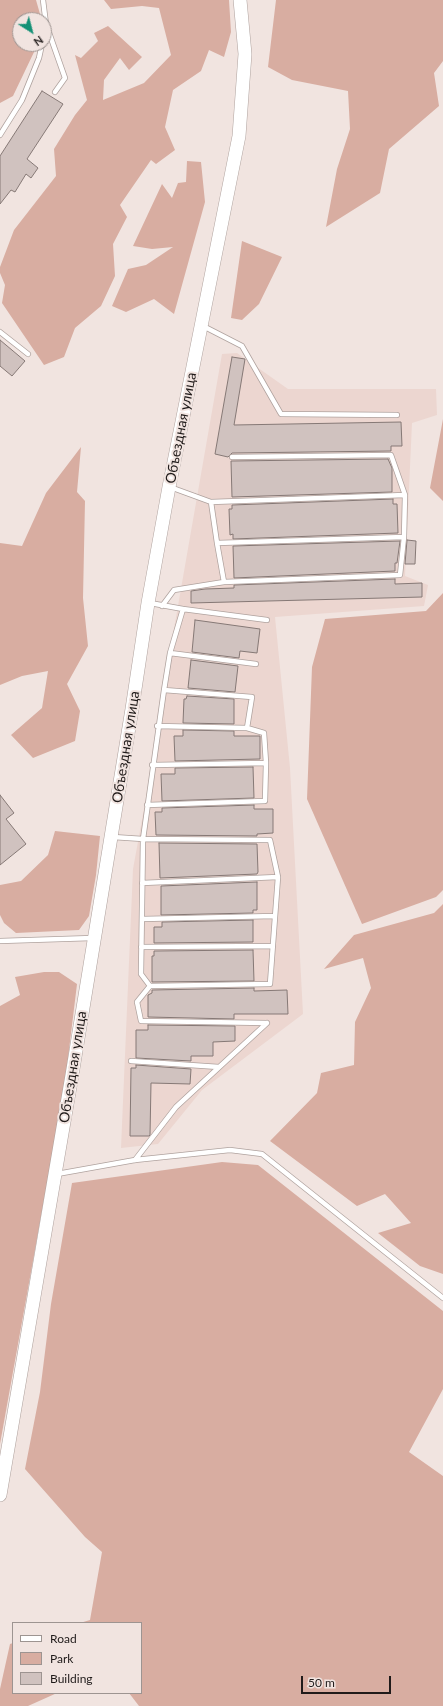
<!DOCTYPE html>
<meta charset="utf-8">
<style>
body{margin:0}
#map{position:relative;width:443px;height:1706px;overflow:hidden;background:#f1e4e0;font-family:Lato,sans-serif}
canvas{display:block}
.legend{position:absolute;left:12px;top:1622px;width:130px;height:72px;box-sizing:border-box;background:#f1e4e0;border:1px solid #9d9491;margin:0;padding:5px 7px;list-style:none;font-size:12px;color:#201b1a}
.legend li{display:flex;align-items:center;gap:8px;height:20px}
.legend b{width:20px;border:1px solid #9d9491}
.north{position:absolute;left:12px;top:12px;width:40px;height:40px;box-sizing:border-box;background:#f1e4e0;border:1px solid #9d9491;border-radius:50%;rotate:144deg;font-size:11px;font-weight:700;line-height:16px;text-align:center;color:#201b1a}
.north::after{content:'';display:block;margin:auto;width:14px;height:18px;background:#159176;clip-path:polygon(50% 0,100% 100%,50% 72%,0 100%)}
.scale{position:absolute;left:301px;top:1676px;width:90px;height:18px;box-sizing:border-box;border:2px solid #201b1a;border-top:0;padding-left:5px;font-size:12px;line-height:14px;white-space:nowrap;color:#201b1a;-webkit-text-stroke:3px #f1e4e0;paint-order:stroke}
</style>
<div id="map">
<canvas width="443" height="1706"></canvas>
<ul class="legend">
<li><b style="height:5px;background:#fff"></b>Road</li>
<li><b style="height:11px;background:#d8ada1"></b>Park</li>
<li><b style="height:11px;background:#d0c2bf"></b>Building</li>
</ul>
<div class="north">N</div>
<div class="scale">50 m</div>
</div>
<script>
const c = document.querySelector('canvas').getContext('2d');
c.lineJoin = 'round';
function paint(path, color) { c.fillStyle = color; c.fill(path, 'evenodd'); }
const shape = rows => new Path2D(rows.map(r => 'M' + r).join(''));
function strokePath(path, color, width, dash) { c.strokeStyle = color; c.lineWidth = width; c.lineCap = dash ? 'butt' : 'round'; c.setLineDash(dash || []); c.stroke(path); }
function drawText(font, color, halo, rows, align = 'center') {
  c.font = font + ' Lato,sans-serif'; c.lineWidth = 4; c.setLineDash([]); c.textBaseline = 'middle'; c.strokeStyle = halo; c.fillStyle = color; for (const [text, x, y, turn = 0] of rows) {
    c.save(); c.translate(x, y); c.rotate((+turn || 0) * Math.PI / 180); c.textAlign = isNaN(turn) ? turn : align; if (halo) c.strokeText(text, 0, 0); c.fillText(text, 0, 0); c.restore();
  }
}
paint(shape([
 [237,353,288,389,436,389,437,415,412,423,405,576,428,585,424,606,275,617,290,768,303,1014,202,1090,158,1144,121,1148,133,869,152,765,157,726,222,354]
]), '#ecd6d0');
paint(shape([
 [0,0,36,0,40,14,39,20,20,20,20,44,36,44,35,50,13,96,0,103],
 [104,0,229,0,231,32,224,57,209,50,201,71,173,90,165,127,175,150,156,164,151,160,120,205,127,217,113,244,115,276,101,306,75,328,64,357,44,365,2,303,5,285,0,273,0,267,14,230,56,176,54,149,75,115,87,100,75,55,81,58,98,41,94,33,108,26,142,57,129,70,120,58,104,80,103,100,144,83,171,55,159,8,142,6,111,9],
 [276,0,443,0,443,61,434,73,439,106,389,149,380,193,326,227,337,169,350,129,348,91,292,80,268,67],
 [187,161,201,162,205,202,174,314,154,299,126,312,112,306,128,269,146,265,173,247,152,249,133,246,162,184,172,198,178,183,186,182],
 [242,241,282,257,259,304,242,320,231,318],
 [443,419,443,501,430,488],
 [81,447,77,492,85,501,83,598,88,646,67,684,80,711,75,741,33,758,11,735,42,708,48,671,22,676,0,685,0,543,22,546,46,493],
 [443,593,443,890,436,897,362,924,307,799,312,667,325,619,426,611],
 [55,831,100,836,96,875,89,916,79,930,16,933,4,923,0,915,0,885,21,881,48,855],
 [443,904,443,1274,420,1266,378,1233,411,1223,385,1194,357,1206,270,1141,317,1093,321,1073,354,1065,355,1022,371,988,363,958,324,969,354,935,434,913],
 [44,972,59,972,77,984,65,1083,0,1444,0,1006,20,995,15,977],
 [222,1162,258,1165,443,1311,443,1389,409,1452,443,1476,443,1706,139,1706,129,1693,141,1693,141,1623,80,1623,90,1620,102,1552,85,1537,25,1469,40,1392,51,1304,72,1183],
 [13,1643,13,1693,57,1693,28,1706,0,1706,0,1689,10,1644]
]), '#d8ada1');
const building = shape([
 [42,91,63,104,27,159,38,168,31,178,26,174,15,192,11,190,0,204,0,156,42,91],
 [0,340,25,361,12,376,0,366,0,340],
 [232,357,245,359,234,425,401,422,402,446,391,446,391,451,232,453,228,457,215,454,232,357],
 [388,459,392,468,392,492,232,497,231,461,388,459],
 [393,499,393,504,397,504,398,533,233,539,233,534,230,535,229,509,232,509,232,505,393,499],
 [407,540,416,541,415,564,405,564,407,540],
 [400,541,397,563,395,563,395,571,234,578,233,546,400,541],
 [395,579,395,584,422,583,422,597,191,603,191,591,205,589,234,588,234,585,395,579],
 [195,620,260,629,257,653,240,651,239,658,192,652,195,620],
 [191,660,238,666,235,692,188,688,191,660],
 [187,696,234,699,234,724,183,723,184,699,186,699,187,696],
 [183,730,234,731,234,736,260,736,260,759,175,761,174,736,183,736,183,730],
 [253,767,254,798,162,801,161,774,175,774,175,768,253,767],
 [0,795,14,813,6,819,26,844,0,865,0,795],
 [254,805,254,809,273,809,273,833,257,834,257,836,156,835,155,812,162,812,162,808,254,805],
 [159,843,257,844,258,872,257,874,160,878,159,843],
 [257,882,257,910,253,910,253,913,161,915,161,886,257,882],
 [253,920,253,942,154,943,154,927,162,927,162,922,253,920],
 [253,950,254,981,152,982,152,956,154,956,154,951,253,950],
 [254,988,254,991,287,990,288,1014,234,1014,234,1019,148,1017,148,995,152,993,152,990,254,988],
 [148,1025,235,1026,235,1041,213,1042,213,1056,191,1056,191,1061,136,1058,136,1030,148,1030,148,1025],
 [136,1065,191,1069,190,1084,151,1083,150,1135,149,1136,130,1136,131,1068,136,1068,136,1065]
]);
paint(building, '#d0c2bf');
strokePath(building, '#867976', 1);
const service = shape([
 [43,0,46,24,65,78,55,92],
 [44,35,46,24],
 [0,135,22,100,39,58,42,44],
 [203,326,242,346,281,414,397,415],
 [0,332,28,354],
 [232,457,391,455,405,495],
 [170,487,211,502,217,543,224,582,400,575,404,537,217,543],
 [211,502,405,495,404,537],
 [162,606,174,590,224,582],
 [183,609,267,620],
 [170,653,256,664],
 [157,726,247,728,252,697,164,690],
 [152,765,266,763,264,733,247,728],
 [147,805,265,801,266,763],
 [113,837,143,839,141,974,150,986,270,984,278,877],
 [142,883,278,877,270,840,143,839,164,690,170,653,183,609,150,603],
 [142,919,275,916],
 [0,941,93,938],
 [141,947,273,946],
 [150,986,137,1002,141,1021,267,1023],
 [131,1061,219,1067],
 [135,1160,176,1107,267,1023],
 [57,1174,135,1160,230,1150,262,1154,443,1298]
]);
const secondary = shape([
 [0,1495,72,1075,132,709,148,603,169,487,239,136,245,54,240,0]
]);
strokePath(service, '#afa29e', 6);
strokePath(secondary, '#afa29e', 14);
strokePath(service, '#fff', 4.5);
strokePath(secondary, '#fff', 13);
drawText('14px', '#201b1a', '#f1e4e0', [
 ["Объездная улица",181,428,-79],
 ["Объездная улица",126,747,-81],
 ["Объездная улица",73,1067,-81]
]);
</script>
